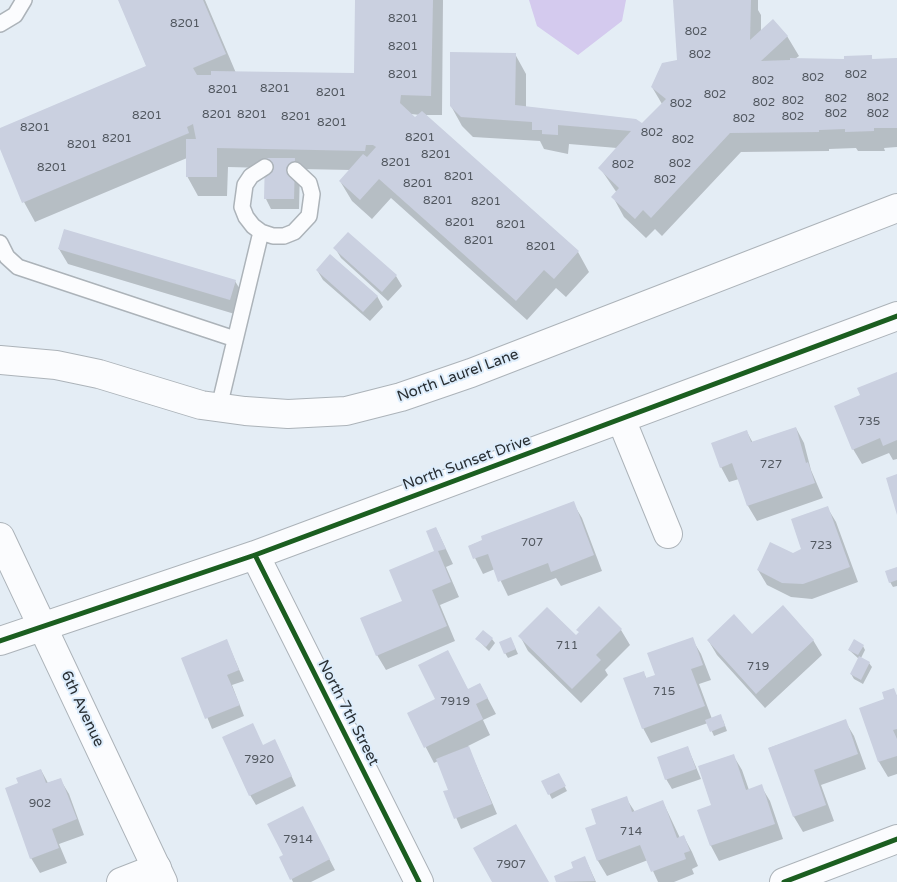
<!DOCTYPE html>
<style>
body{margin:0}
canvas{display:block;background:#e4edf5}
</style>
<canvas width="897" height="882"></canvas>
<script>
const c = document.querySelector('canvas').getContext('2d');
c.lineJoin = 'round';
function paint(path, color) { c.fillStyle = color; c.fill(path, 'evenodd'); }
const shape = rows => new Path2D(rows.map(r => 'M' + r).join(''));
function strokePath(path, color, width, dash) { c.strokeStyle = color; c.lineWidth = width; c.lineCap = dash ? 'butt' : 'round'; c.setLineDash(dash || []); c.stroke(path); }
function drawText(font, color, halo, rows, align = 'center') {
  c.font = font + ' "Varela Round",sans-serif'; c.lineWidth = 4; c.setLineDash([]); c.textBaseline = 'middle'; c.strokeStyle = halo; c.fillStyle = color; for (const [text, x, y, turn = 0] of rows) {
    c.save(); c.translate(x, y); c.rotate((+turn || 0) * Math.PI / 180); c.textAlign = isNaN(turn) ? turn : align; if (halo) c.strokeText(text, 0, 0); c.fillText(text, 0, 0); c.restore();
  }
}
paint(shape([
 [529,0,626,0,622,21,578,55,537,26]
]), '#d4caee');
paint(shape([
 [119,0,205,0,236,73,355,75,356,0,443,0,442,115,424,115,578,252,589,272,566,297,556,288,527,320,391,198,372,219,352,201,340,181,351,170,300,169,299,209,271,209,266,199,266,168,228,167,227,196,198,196,187,176,187,158,35,222,24,202,0,146,0,129,147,67],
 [411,114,420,115,415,119],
 [674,0,758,0,758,10,761,15,761,32,787,36,799,56,795,59,845,60,871,57,873,60,897,59,897,147,884,148,885,151,858,151,856,148,829,149,829,151,741,152,662,236,655,229,646,238,624,217,613,197,617,193,600,168,617,148,569,144,568,154,544,149,540,141,473,137,462,126,451,106,515,54,526,74,526,108,642,124,662,104,652,87,679,61],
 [335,248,396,276,402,286,388,301,341,258],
 [59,249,235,281,244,296,238,315,68,264],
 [317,270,377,296,383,307,370,321,323,280],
 [897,375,897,459,893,460,889,453,862,464,853,449,862,396],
 [796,428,804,443,811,470,823,498,757,521,748,506,739,479,729,482,721,467,747,432,753,443],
 [573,503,582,518,602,571,561,586,556,578,508,596,495,569,483,574,469,546],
 [827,507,836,522,858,582,812,599,791,597,767,585,758,570,803,550],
 [436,528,453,564,446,567,459,597,440,605,455,641,386,670,377,655,403,601,436,552],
 [897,568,897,586,893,587,890,582],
 [578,630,621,630,630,645,605,670,608,675,581,703,528,651,520,636,576,637,580,633],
 [752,636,813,640,822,655,765,708,717,655,708,640],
 [477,639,492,639,495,643,489,651],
 [692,639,701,654,711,680,699,684,712,719,723,720,727,731,714,736,708,723,651,743,643,728,643,672,647,679,657,675],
 [227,641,244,681,232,685,244,716,212,729,183,658],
 [513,643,518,654,508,658,505,653],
 [863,646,865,650,861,658,869,663,872,667,863,684,854,679,851,674,859,659,849,650],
 [448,652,468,690,480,684,496,714,483,720,490,735,468,746,497,814,461,829,445,792,450,790,438,761,434,763,408,713,436,700],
 [893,689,897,696,897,774,888,777,879,762,861,709,886,699],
 [845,721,854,736,866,769,821,785,834,821,803,832,794,817,769,748],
 [263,746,280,751,296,786,256,805,250,795],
 [688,748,701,779,672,789,666,779],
 [733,755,742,770,749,790,761,786,770,801,783,839,719,861,711,846,698,811,713,806],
 [41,770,48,783,60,779,69,794,84,835,59,844,67,863,40,873,31,858,20,783],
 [558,774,567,791,552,799,543,782],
 [626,798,635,812,663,802,680,838,684,837,692,852,698,866,692,869,694,874,674,882,658,882,648,860,607,876,598,861,587,829,598,825],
 [308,818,335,870,311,882,293,882,281,857,285,856],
 [585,858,596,882,558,882,556,877,575,869]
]), '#0003');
paint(shape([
 [118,0,203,0,226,54,193,68,197,75,211,75,211,71,354,73,355,0,433,0,431,96,401,95,400,103,415,117,422,111,579,251,554,279,544,270,516,301,379,179,360,200,339,181,363,154,367,157,376,147,373,145,366,145,365,151,217,148,217,177,186,177,186,139,196,139,193,124,187,127,189,133,22,203,0,149,0,128,146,66],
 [673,0,751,0,750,40,773,19,788,36,761,61,790,60,790,58,844,59,844,56,872,55,872,59,897,58,897,128,874,128,874,131,845,132,845,129,819,130,819,132,730,133,651,218,643,210,635,219,611,197,619,188,598,168,631,131,558,125,558,135,542,134,542,130,532,130,532,122,461,117,450,106,450,52,516,53,515,105,636,119,642,123,666,99,651,87,662,63,677,60],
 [265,158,295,158,294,199,264,199],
 [64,229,236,280,230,300,58,249],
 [348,232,397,275,382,292,333,248],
 [330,254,378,296,363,312,316,270],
 [897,372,897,440,883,446,880,438,852,450,834,406,860,395,857,388],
 [796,427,806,463,808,462,815,483,747,506,732,463,720,468,711,443,747,430,751,442],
 [897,474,897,515,886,478],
 [574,501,594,555,551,572,548,563,498,582,488,554,473,559,468,546,482,540,481,536],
 [828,506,850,567,803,584,782,583,757,570,770,542,793,553,801,549,791,519],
 [436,527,446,549,438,551,451,582,432,590,447,626,376,656,360,618,402,601,389,570,434,551,426,531],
 [897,567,897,580,889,583,885,571],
 [783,605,814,640,756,694,707,640,734,614,752,634],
 [599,606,622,629,596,655,601,660,572,689,518,636,547,607,576,635,579,632,576,630],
 [483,630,493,638,486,647,475,639],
 [511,637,516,649,504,654,499,642],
 [693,637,703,665,691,669,705,706,642,729,623,678,644,671,646,678,655,675,647,653],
 [227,639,239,670,227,675,240,705,205,719,181,658],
 [854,639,864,645,858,655,848,650],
 [448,650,468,689,480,683,488,698,476,704,483,719,424,748,407,713,435,699,418,665],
 [859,656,870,662,861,680,850,674],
 [894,688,897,696,897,729,893,730,897,739,897,756,878,762,859,708,884,699,882,692],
 [721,714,725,726,710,732,705,720],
 [846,719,858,754,814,770,826,805,793,817,768,748],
 [253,723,263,745,275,739,292,776,249,796,222,737],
 [469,746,492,804,454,819,443,791,448,790,436,759],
 [688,746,696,769,665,780,657,757],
 [734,754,746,790,762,784,775,824,710,846,697,810,711,805,698,766],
 [41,769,46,783,61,778,77,819,52,829,59,848,30,859,5,788,18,783,16,778],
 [559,773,566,786,548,795,541,781],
 [627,796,632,812,663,800,677,838,684,835,690,851,684,853,686,859,651,872,640,845,597,861,585,828,596,824,591,809],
 [303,806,330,859,290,880,279,857,283,855,267,824],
 [516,824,549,882,492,882,473,848],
 [585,856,595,881,556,882,554,876,573,868,571,862]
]), '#cad0e0');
const service = shape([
 [0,24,15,15,24,0],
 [265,167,251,176,245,185,242,207,246,217,253,226,261,232,273,236,284,236,294,232,309,216,312,194,309,183,295,170],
 [0,243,7,257,18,267,235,339],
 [219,407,261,232]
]);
const minor = shape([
 [0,360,56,365,99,374,201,405,245,411,288,414,346,411,401,397,471,373,897,208],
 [621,419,668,534],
 [255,555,419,882],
 [0,641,255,555,897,316],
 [121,882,157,868],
 [784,882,897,839]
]);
const tertiary = shape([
 [0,537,163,882]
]);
strokePath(service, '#acb3b9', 18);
strokePath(minor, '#acb3b9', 30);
strokePath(tertiary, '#acb3b9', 30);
strokePath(service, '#fbfcfe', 15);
strokePath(minor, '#fbfcfe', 28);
strokePath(tertiary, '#fbfcfe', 28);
strokePath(shape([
 [255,555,419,882],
 [0,641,255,555,897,316],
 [784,882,897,839]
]), '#1b5e20', 5);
drawText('12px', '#51575f', null, [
 ["8201",403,19],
 ["8201",185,24],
 ["802",696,32],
 ["8201",403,47],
 ["802",700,55],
 ["8201",403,75],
 ["802",856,75],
 ["802",813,78],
 ["802",763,81],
 ["8201",275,89],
 ["8201",223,90],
 ["8201",331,93],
 ["802",715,95],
 ["802",878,98],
 ["802",836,99],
 ["802",793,101],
 ["802",764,103],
 ["802",681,104],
 ["802",836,114],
 ["802",878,114],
 ["8201",217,115],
 ["8201",252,115],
 ["8201",147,116],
 ["8201",296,117],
 ["802",793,117],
 ["802",744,119],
 ["8201",332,123],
 ["8201",35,128],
 ["802",652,133],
 ["8201",420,138],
 ["8201",117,139],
 ["802",683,140],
 ["8201",82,145],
 ["8201",436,155],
 ["8201",396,163],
 ["802",680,164],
 ["802",623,165],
 ["8201",52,168],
 ["8201",459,177],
 ["802",665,180],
 ["8201",418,184],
 ["8201",438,201],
 ["8201",486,202],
 ["8201",460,223],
 ["8201",511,225],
 ["8201",479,241],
 ["8201",541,247],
 ["735",869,422],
 ["727",771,465],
 ["707",532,543],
 ["723",821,546],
 ["711",567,646],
 ["719",758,667],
 ["715",664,692],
 ["7919",455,702],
 ["7920",259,760],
 ["902",40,804],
 ["714",631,832],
 ["7914",298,840],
 ["7907",511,865]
]);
drawText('15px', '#292f34', '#ddedfc', [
 ["North Laurel Lane",458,376,-20],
 ["North Sunset Drive",467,463,-20],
 ["6th Avenue",82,709,65],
 ["North 7th Street",348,713,63]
]);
</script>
